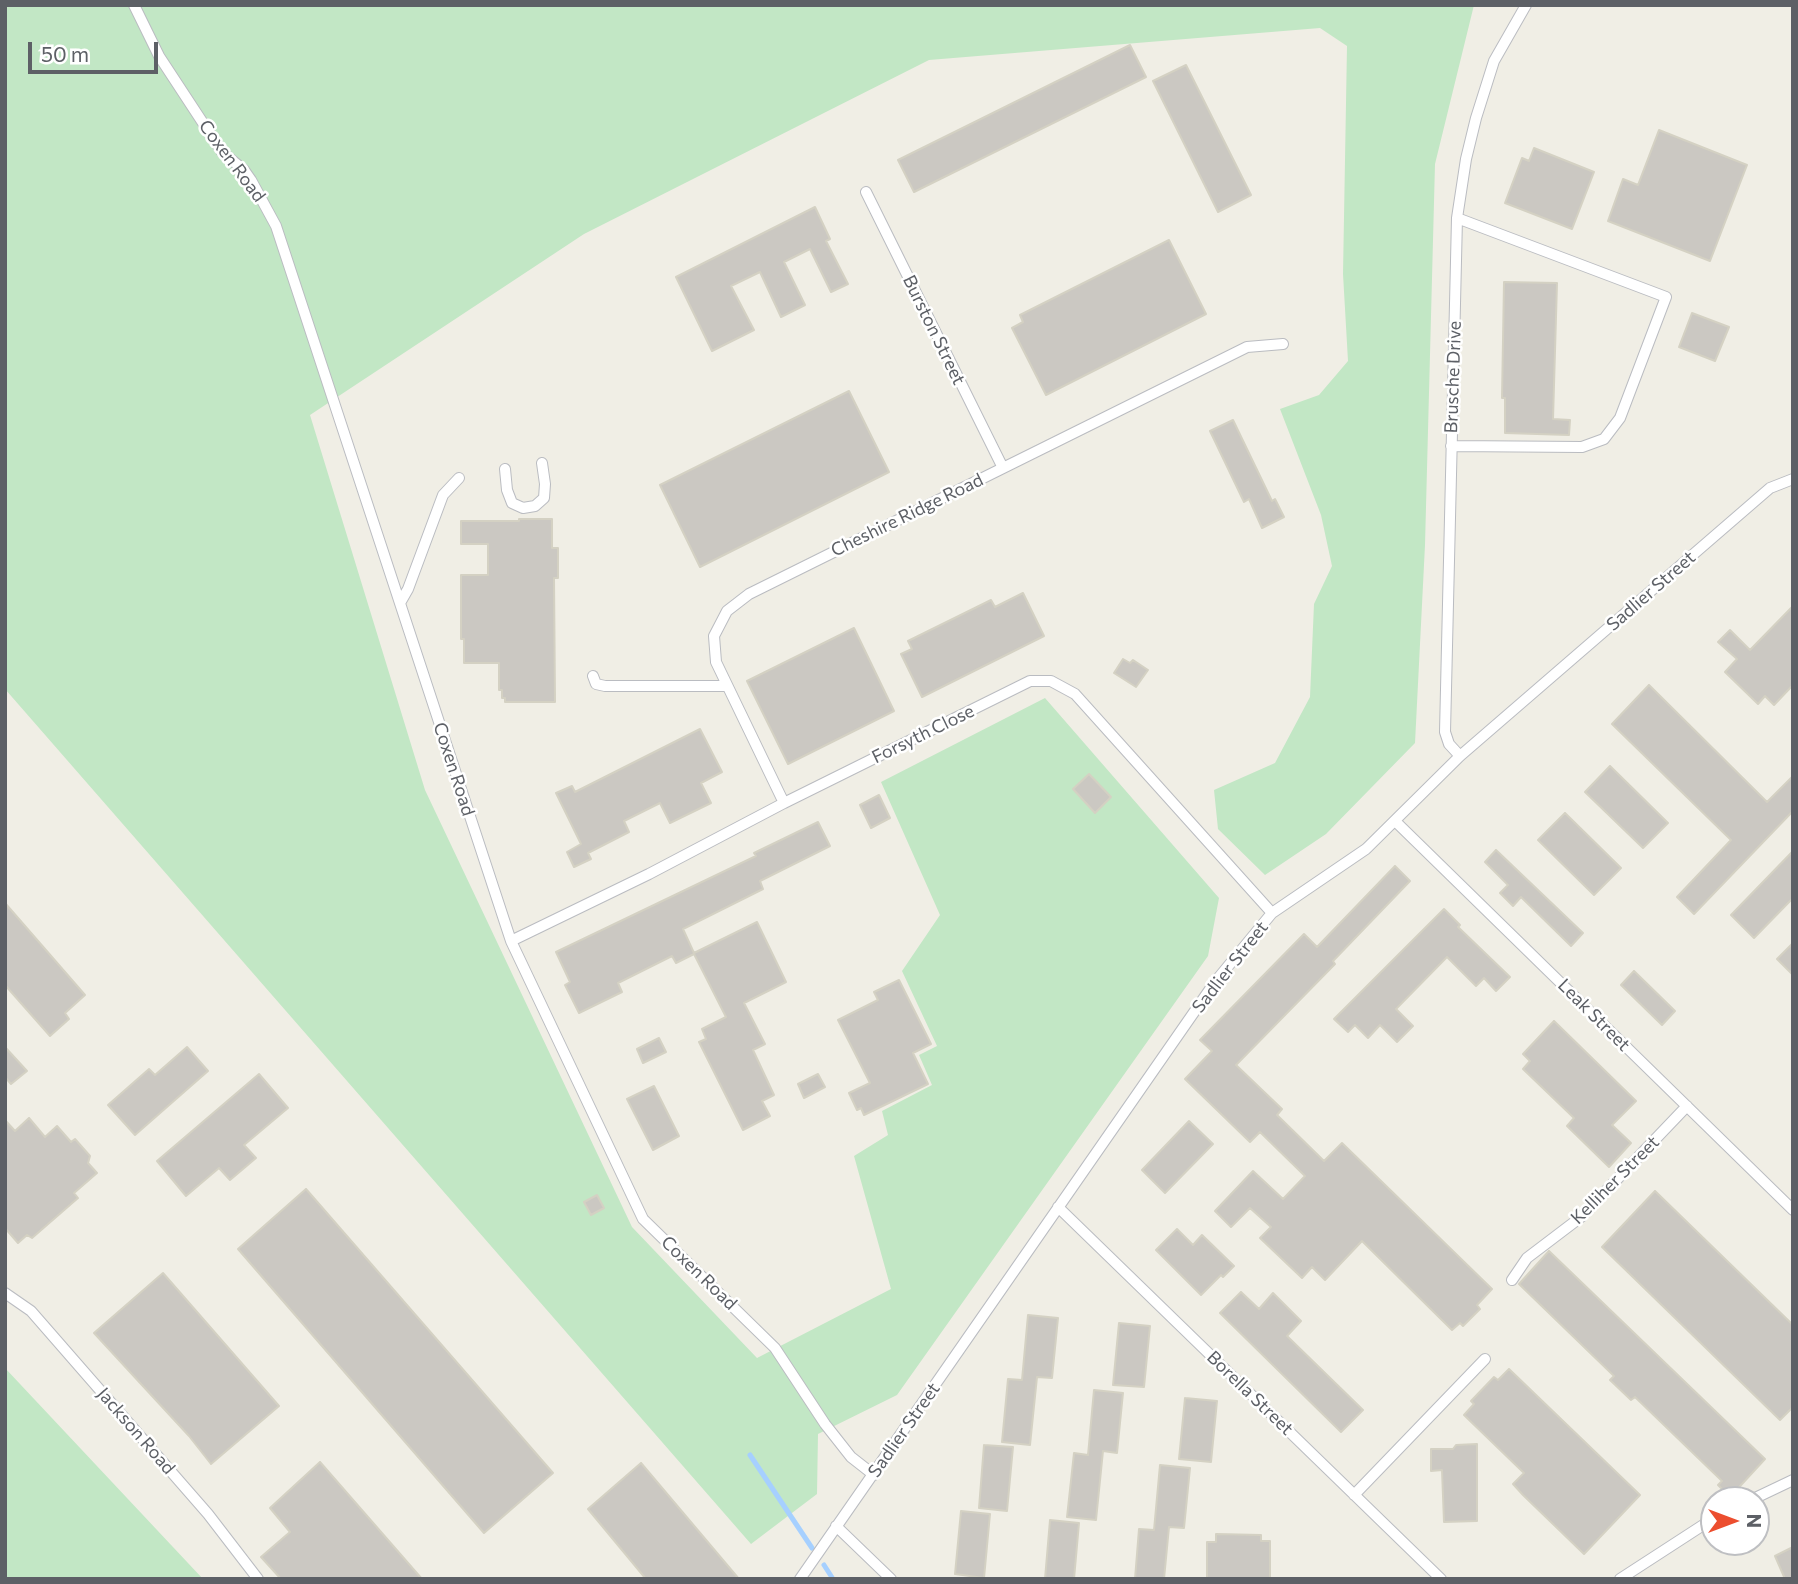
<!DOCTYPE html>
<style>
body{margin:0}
#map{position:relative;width:1798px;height:1584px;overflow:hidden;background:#f0eee5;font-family:Commissioner,sans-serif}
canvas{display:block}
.frame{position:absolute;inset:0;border:7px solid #5d6066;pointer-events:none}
.north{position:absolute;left:1700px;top:1486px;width:70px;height:70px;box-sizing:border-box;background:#fff;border:2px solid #bebfc2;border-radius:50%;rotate:90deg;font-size:19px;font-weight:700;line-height:28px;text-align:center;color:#5d6066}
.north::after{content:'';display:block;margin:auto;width:24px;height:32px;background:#ec4e2f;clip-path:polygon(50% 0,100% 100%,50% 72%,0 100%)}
.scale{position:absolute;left:28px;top:42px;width:130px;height:32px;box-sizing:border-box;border:4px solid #5d6066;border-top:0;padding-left:9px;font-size:21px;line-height:24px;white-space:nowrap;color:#5d6066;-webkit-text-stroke:5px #fff;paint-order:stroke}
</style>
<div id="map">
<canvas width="1798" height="1584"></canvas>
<div class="frame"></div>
<div class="north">N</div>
<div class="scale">50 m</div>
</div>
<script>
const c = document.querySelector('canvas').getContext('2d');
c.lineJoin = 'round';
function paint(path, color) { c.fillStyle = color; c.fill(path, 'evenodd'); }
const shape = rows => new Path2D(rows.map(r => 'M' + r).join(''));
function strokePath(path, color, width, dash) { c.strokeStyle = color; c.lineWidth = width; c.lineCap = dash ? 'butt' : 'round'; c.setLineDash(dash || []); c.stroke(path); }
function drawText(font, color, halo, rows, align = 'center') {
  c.font = font + ' Commissioner,sans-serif'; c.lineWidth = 5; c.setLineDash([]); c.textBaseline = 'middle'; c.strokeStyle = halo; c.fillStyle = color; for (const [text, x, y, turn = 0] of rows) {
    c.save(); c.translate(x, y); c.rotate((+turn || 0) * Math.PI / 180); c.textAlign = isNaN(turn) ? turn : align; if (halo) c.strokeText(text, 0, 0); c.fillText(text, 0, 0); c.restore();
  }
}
paint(shape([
 [5,5,1474,5,1435,164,1425,545,1415,743,1326,834,1265,875,1218,829,1214,790,1275,763,1310,697,1314,604,1332,566,1321,515,1280,409,1319,395,1348,361,1343,274,1347,46,1320,28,929,60,584,234,310,415,425,790,632,1227,757,1358,891,1289,854,1156,888,1135,882,1111,932,1085,919,1055,937,1046,902,971,940,915,881,782,1045,698,1219,898,1208,956,897,1395,818,1434,817,1494,751,1544,5,689],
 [5,1368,203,1579,5,1579]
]), '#c2e7c5');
strokePath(shape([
 [750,1455,812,1548],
 [824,1565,833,1579]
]), '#a6d0ff', 5);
const building = shape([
 [1130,45,1146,77,914,192,898,160,1130,45],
 [1186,65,1251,195,1218,212,1153,81,1186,65],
 [1659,130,1747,165,1710,261,1608,221,1623,179,1638,185,1659,130],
 [1534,148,1594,172,1572,229,1505,203,1522,158,1529,161,1534,148],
 [815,207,830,239,826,241,848,284,831,292,810,249,784,262,805,305,781,317,760,272,731,286,754,330,712,351,676,277,815,207],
 [1169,240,1206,314,1046,395,1012,328,1023,322,1020,315,1169,240],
 [1504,282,1557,283,1553,419,1570,420,1569,435,1505,433,1505,398,1502,398,1504,282],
 [1692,313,1729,327,1715,361,1679,347,1692,313],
 [849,391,889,472,700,567,660,485,849,391],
 [1233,420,1272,501,1275,499,1284,517,1262,528,1249,499,1244,502,1210,431,1233,420],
 [519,519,552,519,552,548,558,548,558,578,554,578,555,702,505,702,505,698,502,698,502,690,499,690,499,663,464,663,464,639,461,639,461,575,488,575,488,544,461,544,461,521,519,521,519,519],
 [1023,593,1044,636,922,697,901,654,912,649,908,641,991,600,995,607,1023,593],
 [1793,606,1793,685,1774,705,1765,696,1758,704,1725,672,1737,659,1718,642,1730,630,1750,650,1793,606],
 [854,628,894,711,788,764,747,681,854,628],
 [1123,659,1130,663,1133,660,1148,670,1136,687,1114,673,1123,659],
 [1649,685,1767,802,1793,776,1793,811,1694,914,1677,897,1731,840,1612,724,1649,685],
 [700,729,722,772,701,783,711,803,670,823,660,803,624,821,629,832,588,853,591,859,574,867,567,852,581,844,556,793,572,786,575,792,700,729],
 [1610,766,1668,823,1643,848,1585,792,1610,766],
 [1089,774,1111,797,1095,813,1073,789,1089,774],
 [879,795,890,818,871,828,860,805,879,795],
 [1565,813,1621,868,1594,895,1538,840,1565,813],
 [818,822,830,846,760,881,763,889,683,929,694,953,757,922,786,982,744,1003,765,1044,753,1050,774,1095,762,1101,770,1116,743,1130,699,1042,706,1039,702,1029,726,1017,694,954,676,963,672,956,618,983,622,992,579,1013,565,985,570,982,556,952,756,856,754,853,818,822],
 [1496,850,1583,933,1571,946,1521,897,1513,906,1500,893,1508,885,1485,862,1496,850],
 [1793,851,1793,898,1754,938,1731,915,1793,851],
 [1395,866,1410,881,1333,961,1335,964,1236,1065,1282,1109,1277,1115,1324,1161,1342,1143,1492,1289,1477,1305,1480,1309,1463,1326,1460,1323,1452,1330,1362,1241,1325,1280,1312,1267,1302,1278,1260,1238,1271,1227,1250,1208,1231,1227,1215,1211,1253,1171,1283,1199,1305,1176,1260,1132,1250,1142,1185,1079,1212,1051,1200,1040,1304,934,1317,947,1395,866],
 [5,903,85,995,65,1013,69,1019,50,1036,5,985,5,903],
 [1444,909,1460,925,1458,927,1510,977,1496,991,1484,978,1476,986,1447,957,1396,1009,1413,1026,1397,1042,1380,1025,1368,1038,1355,1025,1348,1032,1334,1019,1444,909],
 [1793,943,1793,975,1777,959,1793,943],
 [1634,971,1675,1011,1662,1025,1621,985,1634,971],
 [899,980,931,1044,913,1053,928,1084,864,1115,861,1108,857,1110,849,1093,870,1083,838,1020,878,1000,874,992,899,980],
 [1554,1021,1636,1101,1612,1125,1631,1143,1609,1167,1567,1126,1574,1118,1523,1069,1530,1061,1523,1054,1554,1021],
 [659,1038,666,1052,643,1063,637,1049,659,1038],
 [5,1047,27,1071,11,1084,5,1077,5,1047],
 [187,1047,208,1071,135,1135,108,1105,149,1069,155,1075,187,1047],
 [259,1074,288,1108,244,1145,256,1158,230,1180,219,1168,186,1196,157,1161,259,1074],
 [818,1074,825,1087,804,1098,798,1084,818,1074],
 [654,1086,679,1136,653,1150,627,1099,654,1086],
 [29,1118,45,1137,57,1126,71,1142,75,1139,90,1156,88,1163,97,1173,74,1193,78,1198,32,1238,27,1235,18,1243,5,1228,5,1120,15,1131,29,1118],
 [1189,1121,1213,1144,1165,1193,1142,1170,1189,1121],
 [306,1189,553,1473,484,1533,238,1249,306,1189],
 [1655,1191,1793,1325,1793,1407,1780,1420,1602,1247,1655,1191],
 [597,1195,604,1208,591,1215,584,1202,597,1195],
 [1177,1229,1193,1245,1202,1235,1234,1266,1223,1277,1221,1275,1201,1295,1156,1250,1177,1229],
 [1549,1251,1765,1459,1730,1497,1718,1485,1722,1481,1635,1397,1631,1400,1610,1380,1614,1376,1519,1284,1549,1251],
 [163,1273,279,1406,211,1464,189,1436,94,1333,163,1273],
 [1241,1292,1259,1309,1273,1293,1301,1321,1287,1336,1363,1410,1341,1432,1220,1313,1241,1292],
 [1028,1315,1058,1318,1052,1378,1037,1377,1030,1445,1002,1442,1008,1379,1022,1380,1028,1315],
 [1119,1323,1150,1326,1144,1387,1113,1385,1119,1323],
 [1509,1369,1640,1495,1584,1554,1523,1495,1513,1484,1524,1473,1464,1415,1474,1404,1471,1401,1494,1377,1498,1380,1509,1369],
 [1094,1390,1123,1393,1117,1453,1103,1451,1096,1520,1067,1517,1074,1453,1088,1455,1094,1390],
 [1185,1398,1217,1401,1211,1462,1179,1459,1185,1398],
 [1477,1444,1477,1521,1444,1522,1442,1470,1431,1471,1431,1449,1453,1449,1456,1445,1477,1444],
 [984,1445,1013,1447,1007,1511,979,1508,984,1445],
 [320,1462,422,1579,281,1579,261,1557,290,1532,270,1508,320,1462],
 [641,1463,739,1579,646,1579,588,1509,641,1463],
 [1160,1465,1190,1468,1184,1528,1169,1527,1164,1579,1135,1579,1139,1529,1154,1530,1160,1465],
 [961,1511,990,1514,984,1578,955,1574,961,1511],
 [1050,1520,1079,1523,1074,1579,1045,1579,1050,1520],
 [1216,1534,1261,1535,1261,1541,1270,1541,1270,1579,1207,1579,1207,1542,1216,1542,1216,1534],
 [1793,1547,1793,1579,1785,1579,1775,1556,1793,1547]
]);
paint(building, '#cbc8c2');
strokePath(building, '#d4d1c3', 2);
const lane = shape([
 [134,5,159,56,222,152,244,170,251,180,276,226,511,941,643,1219,775,1348,825,1424,851,1457,874,1475],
 [866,192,1003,468],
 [1451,446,1582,447,1604,439,1620,418,1666,297,1457,218],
 [505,469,507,490,512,503,523,508,535,506,544,498,545,484,542,463],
 [400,603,408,589,443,495,459,478],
 [593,676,596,684,605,686,726,686],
 [1460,756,1449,744,1445,732,1457,218,1466,159,1476,118,1494,61,1526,5],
 [784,803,716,662,714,636,727,611,749,594,1247,347,1283,344],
 [1395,821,1793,1210],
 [511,941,649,874,784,803,1030,681,1051,681,1075,694,1272,913],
 [1058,1207,1441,1579],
 [1512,1280,1527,1258,1581,1217,1687,1106],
 [5,1293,31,1311,208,1514,258,1579],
 [1354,1495,1485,1359],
 [1751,1500,1793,1480],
 [836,1526,891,1579],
 [800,1579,1215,982,1272,913,1366,849,1460,756,1770,488,1793,479],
 [1620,1579,1714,1518]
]);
strokePath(lane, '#babcc1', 12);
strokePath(lane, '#fff', 10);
drawText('18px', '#5d6066', '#fff', [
 ["Coxen Road",232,161,53],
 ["Burston Street",934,330,64],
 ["Brusche Drive",1453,377,-88],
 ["Cheshire Ridge Road",907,515,-26],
 ["Sadlier Street",1651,591,-41],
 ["Forsyth Close",923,734,-26],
 ["Coxen Road",454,769,72],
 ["Sadlier Street",1230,967,-52],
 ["Leak Street",1594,1015,45],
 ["Kelliher Street",1615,1180,-45],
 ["Coxen Road",699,1273,44],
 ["Borella Street",1250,1393,44],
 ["Sadlier Street",904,1430,-55],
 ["Jackson Road",136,1431,49]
]);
</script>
